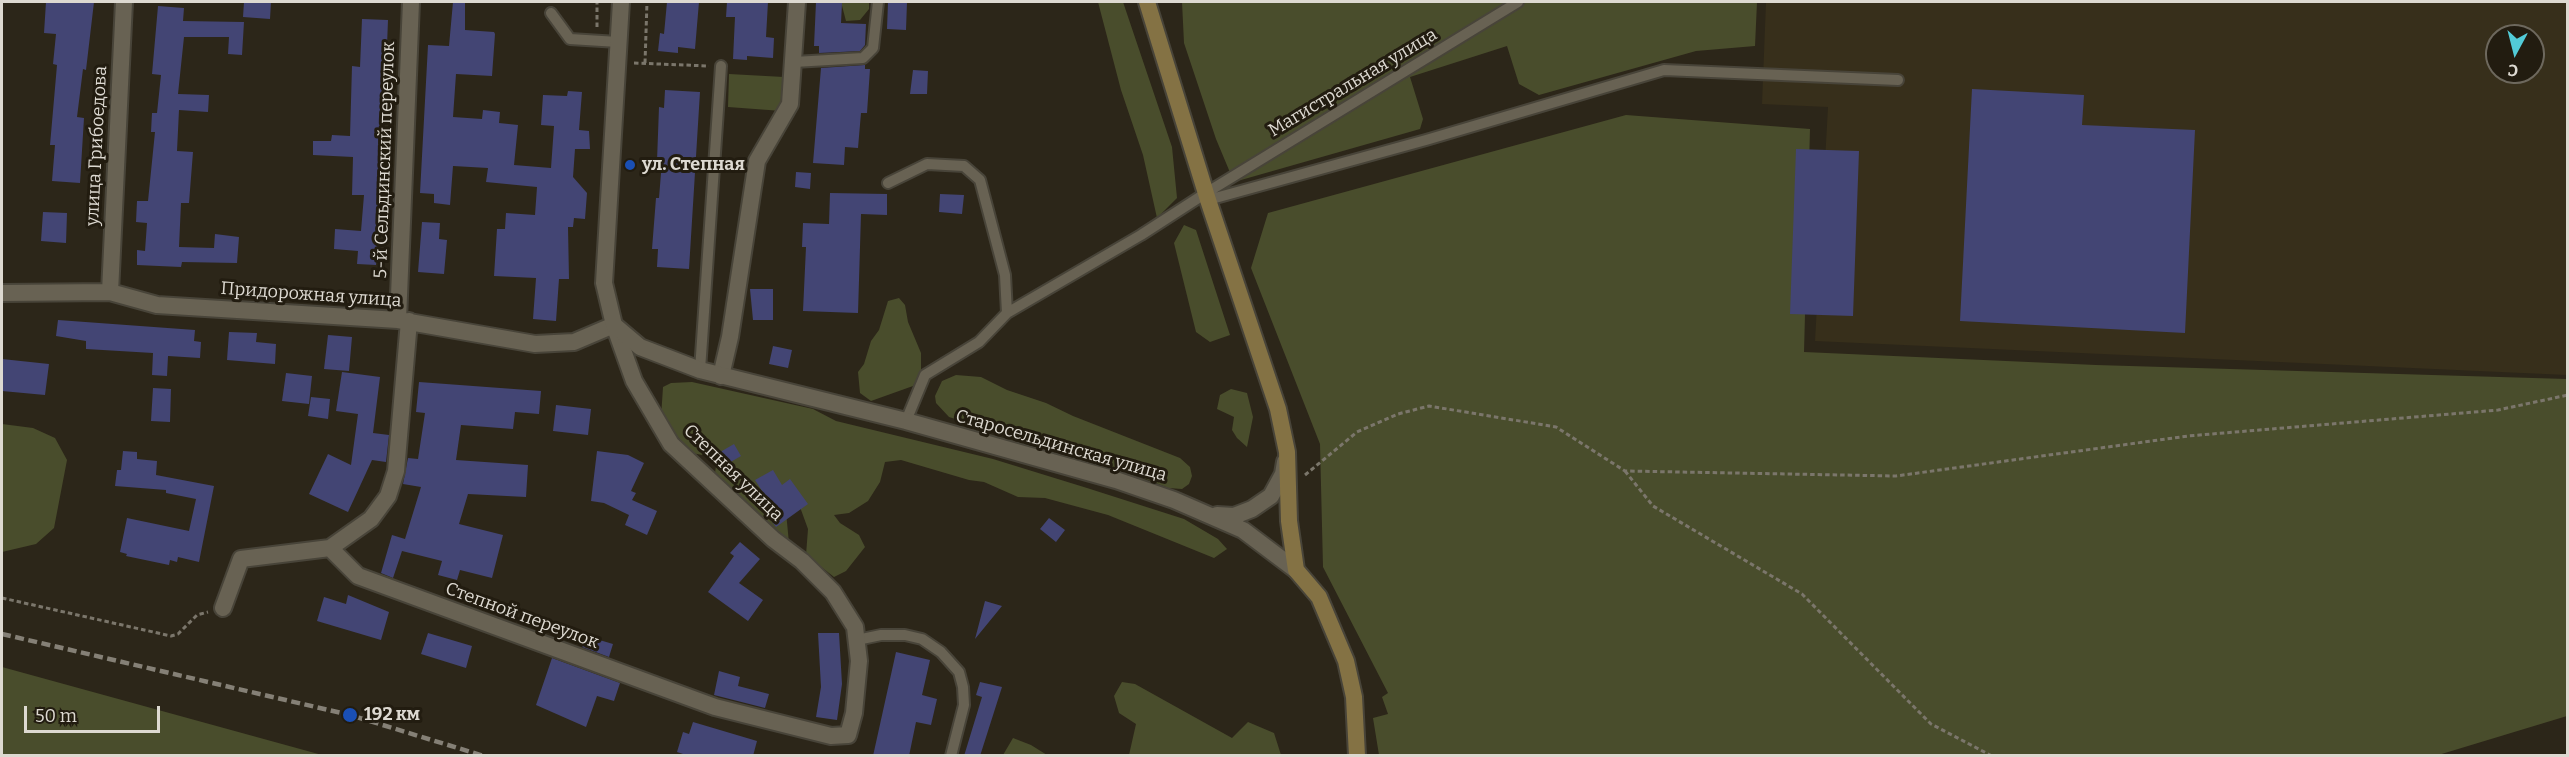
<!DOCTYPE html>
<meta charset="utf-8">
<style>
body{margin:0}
#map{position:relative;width:2569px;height:757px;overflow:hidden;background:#2c2619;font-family:Bitter,serif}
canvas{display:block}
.frame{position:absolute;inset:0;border:3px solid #ddd9d1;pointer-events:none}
.north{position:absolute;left:2485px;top:24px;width:60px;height:60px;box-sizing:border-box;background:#221c10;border:2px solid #6d685d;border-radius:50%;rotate:187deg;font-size:16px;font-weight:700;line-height:24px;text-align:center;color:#ddd9d1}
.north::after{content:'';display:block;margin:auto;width:21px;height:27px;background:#52cbd7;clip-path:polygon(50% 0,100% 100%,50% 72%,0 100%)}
.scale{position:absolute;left:24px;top:706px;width:136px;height:27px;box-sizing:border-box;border:3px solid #ddd9d1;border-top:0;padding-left:8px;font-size:18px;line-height:21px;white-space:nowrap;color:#ddd9d1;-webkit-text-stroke:4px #221c10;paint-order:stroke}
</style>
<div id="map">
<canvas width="2569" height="757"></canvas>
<div class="frame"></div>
<div class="north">С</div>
<div class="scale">50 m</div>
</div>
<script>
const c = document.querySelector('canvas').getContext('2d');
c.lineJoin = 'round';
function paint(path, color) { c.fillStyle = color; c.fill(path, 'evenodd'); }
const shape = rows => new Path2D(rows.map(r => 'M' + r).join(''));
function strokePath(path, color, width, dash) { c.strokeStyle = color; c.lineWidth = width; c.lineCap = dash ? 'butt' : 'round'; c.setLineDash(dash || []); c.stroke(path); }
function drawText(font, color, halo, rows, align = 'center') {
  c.font = font + ' Bitter,serif'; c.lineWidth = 6; c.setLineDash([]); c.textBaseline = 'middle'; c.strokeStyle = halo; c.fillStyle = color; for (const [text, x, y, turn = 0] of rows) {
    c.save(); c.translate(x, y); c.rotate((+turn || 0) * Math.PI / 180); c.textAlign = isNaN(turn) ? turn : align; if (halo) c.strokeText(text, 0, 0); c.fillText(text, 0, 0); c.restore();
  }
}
paint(shape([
 [1766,2,2567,2,2567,375,1815,341,1828,107,1762,104],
 [2497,36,2533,36,2533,72,2497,72]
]), '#372f1b');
paint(shape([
 [841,2,869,2,869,9,860,20,846,21],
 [1098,2,1123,2,1172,147,1177,198,1157,218,1143,155,1121,90],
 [1182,2,1757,2,1755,46,1696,51,1539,95,1519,84,1507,46,1410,77,1423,119,1420,129,1234,182,1216,139,1184,43],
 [729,74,784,77,782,111,728,107],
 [1626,115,1810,129,1804,352,2096,365,2567,379,2567,716,2435,756,1379,755,1373,718,1388,714,1382,697,1388,693,1323,567,1320,444,1251,268,1268,213],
 [1184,225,1196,230,1230,335,1210,342,1196,332,1174,243],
 [899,298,905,305,908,322,921,353,921,372,913,386,871,401,860,393,858,372,864,364,871,341,879,330,888,301],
 [956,375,981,377,1007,390,1046,403,1073,416,1180,458,1190,467,1192,476,1189,484,1182,489,1168,488,1134,474,949,417,936,403,935,396,942,381],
 [692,382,813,409,836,421,993,459,1087,488,1184,519,1218,539,1227,549,1214,558,1108,515,1045,498,1018,497,984,482,969,480,901,460,885,462,880,482,868,501,849,513,834,515,840,523,859,535,865,547,846,571,834,577,806,555,808,529,800,507,786,512,789,543,714,480,716,466,708,456,686,452,685,445,675,434,660,433,663,387,671,383],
 [1231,389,1247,393,1253,417,1247,447,1237,438,1232,430,1234,417,1217,409,1220,395],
 [2,424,33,428,55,438,67,460,54,528,36,544,2,552],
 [2,667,322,755,2,755],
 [1122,682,1135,684,1232,738,1248,722,1274,733,1281,755,1129,755,1136,724,1119,713,1114,696],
 [1013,738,1031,745,1047,755,1003,755]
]), '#494d2c');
paint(shape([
 [46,2,94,2,86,70,83,69,77,117,84,118,80,183,52,181,55,145,50,145,57,65,53,64,56,34,44,33],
 [244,2,271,2,270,19,243,17],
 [453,2,465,2,465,30,494,32,495,34,492,76,456,74,453,117,482,119,483,110,500,112,499,123,518,125,514,165,551,168,554,126,541,125,543,95,567,96,568,91,582,92,579,130,589,131,590,149,575,149,573,177,587,193,585,219,574,218,573,227,568,227,569,279,559,279,556,321,533,319,536,278,494,276,497,229,505,229,506,213,535,215,537,187,486,182,488,168,453,166,450,205,434,203,434,194,420,193,428,45,449,46],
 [667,2,699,2,695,49,678,47,678,53,658,51,660,33,664,34],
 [727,2,768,2,766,37,774,38,773,58,747,56,747,60,733,59,735,17,726,17],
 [816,2,842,3,841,23,866,24,865,45,860,51,819,53,819,46,814,46],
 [888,2,907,2,906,30,887,29],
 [158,6,184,8,183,21,244,22,242,55,228,54,229,37,184,37,178,94,209,95,208,112,179,110,177,151,193,152,189,203,181,203,179,247,214,248,215,234,239,237,237,263,182,262,181,267,137,265,137,250,145,251,147,223,136,222,137,201,148,201,155,132,151,132,152,113,157,113,161,75,152,74],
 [362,19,388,20,381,201,376,265,357,264,358,251,334,249,335,229,361,231,364,195,352,195,353,157,313,155,313,141,331,141,332,135,350,136,352,66,360,67],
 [865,65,865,69,870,69,867,113,861,113,858,148,845,147,844,165,813,163,821,68],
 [913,70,928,71,927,94,910,94],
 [1972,89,2084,95,2082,125,2195,130,2185,333,1960,321],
 [665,90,700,92,689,269,657,267,658,249,652,249,656,198,659,198,662,161,657,161,659,107,664,108],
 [1796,149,1859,151,1853,316,1790,314],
 [796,172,811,173,810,189,795,187],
 [830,193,887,194,887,215,861,214,858,313,803,311,806,247,802,247,803,223,829,224],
 [940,194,964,195,962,214,939,212],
 [43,212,67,213,66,243,41,241],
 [422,222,440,223,439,239,447,240,444,274,418,272],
 [750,289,773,289,773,320,753,320],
 [58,320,195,330,194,341,201,342,200,358,168,356,167,376,152,375,153,353,86,349,86,341,56,336],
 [229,332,257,333,256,342,276,344,275,364,227,360],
 [328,335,352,337,349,371,324,369],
 [773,346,792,350,788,368,769,364],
 [2,359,49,364,45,395,2,391],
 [342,372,380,377,373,433,389,435,386,462,372,460,348,512,309,494,328,454,351,465,358,414,336,411],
 [286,373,312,376,309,404,282,401],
 [419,382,541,391,539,414,515,412,513,429,461,425,456,460,528,465,526,497,468,494,459,524,503,535,492,578,460,570,457,580,438,575,442,561,402,551,393,578,381,573,392,535,405,539,421,487,403,484,408,458,418,459,425,413,416,412],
 [153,388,171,389,170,422,151,421],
 [311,397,330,399,328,419,308,416],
 [556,405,591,409,588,435,553,431],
 [734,444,741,456,722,467,715,455],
 [123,451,137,452,137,459,157,461,156,475,214,486,199,562,178,557,177,562,170,560,169,565,126,556,127,554,120,552,127,518,189,531,196,499,166,493,166,490,115,486,117,470,121,470],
 [597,451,628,455,644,463,631,491,636,493,632,500,657,511,647,535,625,525,629,515,604,503,591,501],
 [773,470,782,485,790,479,808,504,776,527,758,503,766,497,755,480],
 [1049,518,1065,530,1056,542,1040,529],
 [740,542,760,559,739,583,763,600,748,621,708,592,734,556,730,553],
 [348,595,389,612,381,640,317,621,324,597,346,604],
 [985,601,1002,606,975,639],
 [428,633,472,646,466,668,421,654],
 [818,633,839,633,842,684,837,720,816,717,821,687],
 [586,636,613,644,609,657,582,647],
 [896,652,930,660,922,695,937,699,931,725,916,722,909,756,873,756],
 [552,658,620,683,614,701,597,696,586,727,536,705],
 [719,671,740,677,738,686,769,694,765,708,714,695],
 [980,682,1002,687,980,756,964,756,982,697,976,695],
 [693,722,757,741,753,756,689,756,677,752,683,732,689,734]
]), '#434574');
const service = shape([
 [551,13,570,39,618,42],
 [794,62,863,58,873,48,878,2],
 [888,183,927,164,964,166,980,180,1005,275,1007,313],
 [1208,200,1426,140,1664,70,1898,80],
 [700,370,721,66],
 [906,421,925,375,979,342,1007,313,1141,235,1206,193,1518,2],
 [857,640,881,635,905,635,922,639,941,652,959,672,963,687,964,705,951,756]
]);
const minor = shape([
 [110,292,124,2],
 [2,293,110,292,157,305,398,320,535,344,574,342,614,325,634,381,671,444,773,539,802,561,833,592,855,627,859,661,854,713,848,735,831,736,715,707,358,576,330,548,241,559,223,608],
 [398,320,411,2],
 [721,376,730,337,757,161,790,104,797,2],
 [330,548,371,519,388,496,396,471,409,321]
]);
const tertiary = shape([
 [621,2,604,283,614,325,640,347,700,370,906,421,1116,480,1174,500,1243,530,1296,570],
 [1217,515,1234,516,1252,509,1271,496,1283,474,1285,462]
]);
const secondary = shape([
 [1147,2,1208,200,1278,409,1287,452,1289,521,1296,570,1319,597,1346,661,1354,697,1357,756]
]);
strokePath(service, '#484439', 14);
strokePath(minor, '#484439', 20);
strokePath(tertiary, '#484439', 20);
strokePath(secondary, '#484439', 20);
strokePath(shape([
 [597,27,597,2],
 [634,63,709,66],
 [645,63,647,2],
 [1625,471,1653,506,1802,594,1931,724,1992,756],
 [1305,475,1357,432,1398,414,1429,406,1556,427,1625,471,1896,476,2188,436,2498,410,2568,395],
 [2,598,171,636,178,634,197,615,208,612]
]), '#7b766b', 3, [4.5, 3]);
strokePath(service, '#686253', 10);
strokePath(minor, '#686253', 16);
strokePath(tertiary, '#686253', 16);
strokePath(secondary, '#847244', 16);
strokePath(shape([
 [2,634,350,715,484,756]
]), '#858076', 4.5, [9, 4.5]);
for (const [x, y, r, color] of [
 [630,165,6,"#1a4fb4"],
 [350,715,8,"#1a4fb4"]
]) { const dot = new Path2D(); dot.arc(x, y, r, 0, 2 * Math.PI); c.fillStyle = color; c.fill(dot); strokePath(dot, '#221c10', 2); }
drawText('18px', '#ddd9d1', '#221c10', [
 ["Магистральная улица",1353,83,-31],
 ["улица Грибоедова",97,146,-87],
 ["5-й Сельдинский переулок",385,160,-88],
 ["Придорожная улица",311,295,4],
 ["Старосельдинская улица",1061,446,16],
 ["Степная улица",733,473,44],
 ["Степной переулок",522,616,20]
]);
drawText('bold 18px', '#ddd9d1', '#221c10', [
 ["ул. Степная",642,165],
 ["192 км",364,715]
], 'left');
</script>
